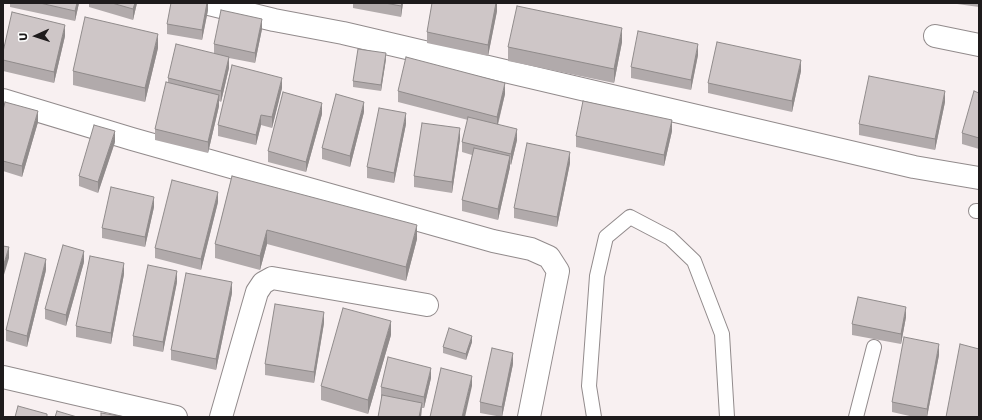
<!DOCTYPE html>
<style>
body{margin:0}
#map{position:relative;width:982px;height:420px;overflow:hidden;background:#f8f0f1;font-family:Rubik,sans-serif}
canvas{display:block}
.frame{position:absolute;inset:0;border:4px solid #1e1b1c;pointer-events:none}
.north{position:absolute;left:16px;top:16px;width:40px;height:40px;-webkit-text-stroke:3px #fff;paint-order:stroke;rotate:267deg;font-size:11px;font-weight:700;line-height:16px;text-align:center;color:#1e1b1c}
.north::after{content:'';display:block;margin:auto;width:14px;height:18px;background:#1e1b1c;clip-path:polygon(50% 0,100% 100%,50% 72%,0 100%)}
</style>
<div id="map">
<canvas width="982" height="420"></canvas>
<div class="frame"></div>
<div class="north">U</div>
</div>
<script>
const c = document.querySelector('canvas').getContext('2d');
c.lineJoin = 'round';
const shape = rows => new Path2D(rows.map(r => 'M' + r).join(''));
function strokePath(path, color, width, dash) { c.strokeStyle = color; c.lineWidth = width; c.lineCap = dash ? 'butt' : 'round'; c.setLineDash(dash || []); c.stroke(path); }
function paint(path, color) { c.fillStyle = color; c.fill(path, 'evenodd'); }
const lane = shape([
 [976,211,979,211],
 [594,417,589,386,597,276,606,237,630,217,670,238,694,261,722,334,727,417],
 [856,417,874,347]
]);
const street = shape([
 [205,3,274,20,343,33,914,167,979,178],
 [935,36,979,45],
 [3,100,132,139,493,241,531,249,549,257,558,271,529,417],
 [3,377,176,417],
 [221,417,257,292,263,283,272,278,427,305]
]);
strokePath(lane, '#928b8c', 16);
strokePath(street, '#928b8c', 24);
strokePath(lane, '#fff', 14);
strokePath(street, '#fff', 22);
paint(shape([
 [10,3,79,3,75,21,10,7],
 [89,3,137,3,133,20,89,7],
 [208,3,208,10,202,40,167,34,167,24],
 [353,3,403,3,401,17,353,8],
 [497,3,497,11,488,56,427,43,427,32],
 [950,3,979,3,979,7],
 [262,29,255,63,229,58,229,68,221,102,219,101,219,106,208,153,155,140,155,129,168,82,168,78,214,54,214,44],
 [65,36,54,83,3,71,3,52],
 [622,42,614,83,508,61,508,47],
 [158,48,145,102,73,85,73,71],
 [698,55,691,90,631,78,631,67],
 [386,59,381,91,353,87,353,81],
 [801,71,792,112,708,93,708,83],
 [282,88,272,128,261,125,256,145,218,136,218,125],
 [398,91,505,94,498,125,517,140,511,165,510,164,510,167,498,220,462,211,462,200,472,155,462,152,462,142,468,120,398,102],
 [979,93,979,149,962,144,962,133],
 [945,102,935,150,859,135,859,124],
 [3,110,38,122,22,177,3,171],
 [364,112,350,167,322,159,322,148],
 [322,114,306,172,268,162,268,151],
 [406,124,394,183,367,178,367,167],
 [672,131,664,166,576,147,576,136],
 [460,139,452,193,414,187,414,176],
 [115,142,98,193,79,186,79,176],
 [570,163,557,227,514,218,514,208],
 [232,176,417,239,406,281,267,244,260,270,215,258,215,244],
 [218,202,201,270,155,258,155,248],
 [154,207,145,247,102,238,102,228],
 [84,262,66,326,45,319,45,309],
 [46,270,27,347,6,341,6,330],
 [124,274,111,344,76,337,76,326],
 [177,282,163,352,133,346,133,336],
 [232,293,216,370,171,360,171,350],
 [906,317,901,344,852,335,852,324],
 [324,323,314,383,265,375,265,364],
 [391,335,368,414,321,400,321,386],
 [472,342,466,360,443,353,443,347],
 [939,355,927,417,914,417,892,412,892,402],
 [513,364,502,417,480,413,480,402],
 [431,378,424,408,422,408,421,417,378,417,382,398,381,398,381,387]
]), '#b1aaab');
paint(shape([
 [77,3,79,3,75,21,75,11],
 [135,3,137,3,133,20,133,9],
 [207,3,208,3,208,10,202,40,202,30],
 [402,3,403,3,401,17,401,6],
 [496,3,497,3,497,11,488,56,488,45],
 [262,19,262,29,255,63,255,53],
 [65,25,65,36,54,83,54,72],
 [622,28,622,42,614,83,614,69],
 [158,34,158,48,145,102,145,88],
 [698,44,698,55,691,90,691,80],
 [386,53,386,59,381,91,381,85],
 [229,57,229,68,221,102,221,91],
 [801,60,801,71,792,112,792,101],
 [282,78,282,88,272,128,272,117],
 [505,83,505,94,497,127,497,117],
 [945,91,945,102,935,150,935,139],
 [219,95,219,106,208,153,208,142],
 [364,102,364,112,350,167,350,156],
 [322,103,322,114,306,172,306,162],
 [38,111,38,122,22,177,22,166],
 [406,113,406,124,394,183,394,173],
 [261,115,261,125,256,145,256,135],
 [672,120,672,131,664,166,664,155],
 [460,128,460,139,452,193,452,182],
 [517,129,517,140,511,165,511,154],
 [115,131,115,142,98,193,98,182],
 [570,152,570,163,557,227,557,217],
 [510,156,510,167,498,220,498,209],
 [218,192,218,202,201,270,201,259],
 [154,197,154,207,145,247,145,237],
 [417,225,417,239,406,281,406,267],
 [267,230,267,244,260,270,260,256],
 [9,247,9,258,3,278,3,267],
 [84,251,84,262,66,326,66,315],
 [46,259,46,270,27,347,27,336],
 [124,263,124,274,111,344,111,333],
 [177,271,177,282,163,352,163,342],
 [232,282,232,293,216,370,216,359],
 [906,307,906,317,901,344,901,334],
 [324,312,324,323,314,383,314,372],
 [391,321,391,335,368,414,368,400],
 [472,336,472,342,466,360,466,354],
 [939,344,939,355,927,417,927,409],
 [513,353,513,364,502,417,502,407],
 [431,368,431,378,424,408,424,397],
 [472,376,472,386,465,417,462,417],
 [4,403,4,417,3,417,3,409],
 [422,403,421,417,419,417]
]), '#908b8b');
const building = shape([
 [40,3,77,3,75,11,40,3],
 [112,3,135,3,133,9,112,3],
 [171,3,207,3,202,30,167,24,171,3],
 [385,3,402,3,401,6,385,3],
 [432,3,496,3,488,45,427,32,432,3],
 [517,6,622,28,614,69,508,47,517,6],
 [221,10,262,19,255,53,214,44,221,10],
 [12,12,65,25,54,72,3,60,3,52,12,12],
 [85,17,158,34,145,88,73,71,85,17],
 [638,31,698,44,691,80,631,67,638,31],
 [717,42,801,60,792,101,708,83,717,42],
 [176,44,229,57,221,91,168,78,176,44],
 [358,49,386,53,381,85,353,81,358,49],
 [406,57,505,83,497,117,398,91,406,57],
 [232,65,282,78,272,117,261,115,256,135,218,125,232,65],
 [869,76,945,91,935,139,859,124,869,76],
 [166,82,219,95,208,142,155,129,166,82],
 [974,91,979,93,979,138,962,133,974,91],
 [283,92,322,103,306,162,268,151,283,92],
 [336,94,364,102,350,156,322,148,336,94],
 [583,101,672,120,664,155,576,136,583,101],
 [5,102,38,111,22,166,3,161,3,110,5,102],
 [379,108,406,113,394,173,367,167,379,108],
 [468,117,517,129,511,154,462,142,468,117],
 [422,123,460,128,452,182,414,176,422,123],
 [94,125,115,131,98,182,79,176,94,125],
 [527,143,570,152,557,217,514,208,527,143],
 [474,148,510,156,498,209,462,200,474,148],
 [232,176,417,225,406,267,267,230,260,256,215,244,232,176],
 [172,180,218,192,201,259,155,248,172,180],
 [111,187,154,197,145,237,102,228,111,187],
 [63,245,84,251,66,315,45,309,63,245],
 [3,246,9,247,3,267,3,246],
 [25,253,46,259,27,336,6,330,25,253],
 [90,256,124,263,111,333,76,326,90,256],
 [148,265,177,271,163,342,133,336,148,265],
 [186,273,232,282,216,359,171,350,186,273],
 [858,297,906,307,901,334,852,324,858,297],
 [275,304,324,312,314,372,265,364,275,304],
 [343,308,391,321,368,400,321,386,343,308],
 [449,328,472,336,466,354,443,347,449,328],
 [904,337,939,344,927,409,892,402,904,337],
 [960,344,979,349,979,417,946,417,960,344],
 [492,348,513,353,502,407,480,402,492,348],
 [388,357,431,368,424,397,381,387,388,357],
 [441,368,472,376,462,417,430,417,441,368],
 [382,395,422,403,419,417,378,417,382,395],
 [18,406,47,414,47,417,15,417,18,406],
 [57,411,77,417,55,417,57,411],
 [101,413,125,417,101,417,101,413]
]);
paint(building, '#cec6c7');
strokePath(building, '#908b8b', 1);
</script>
